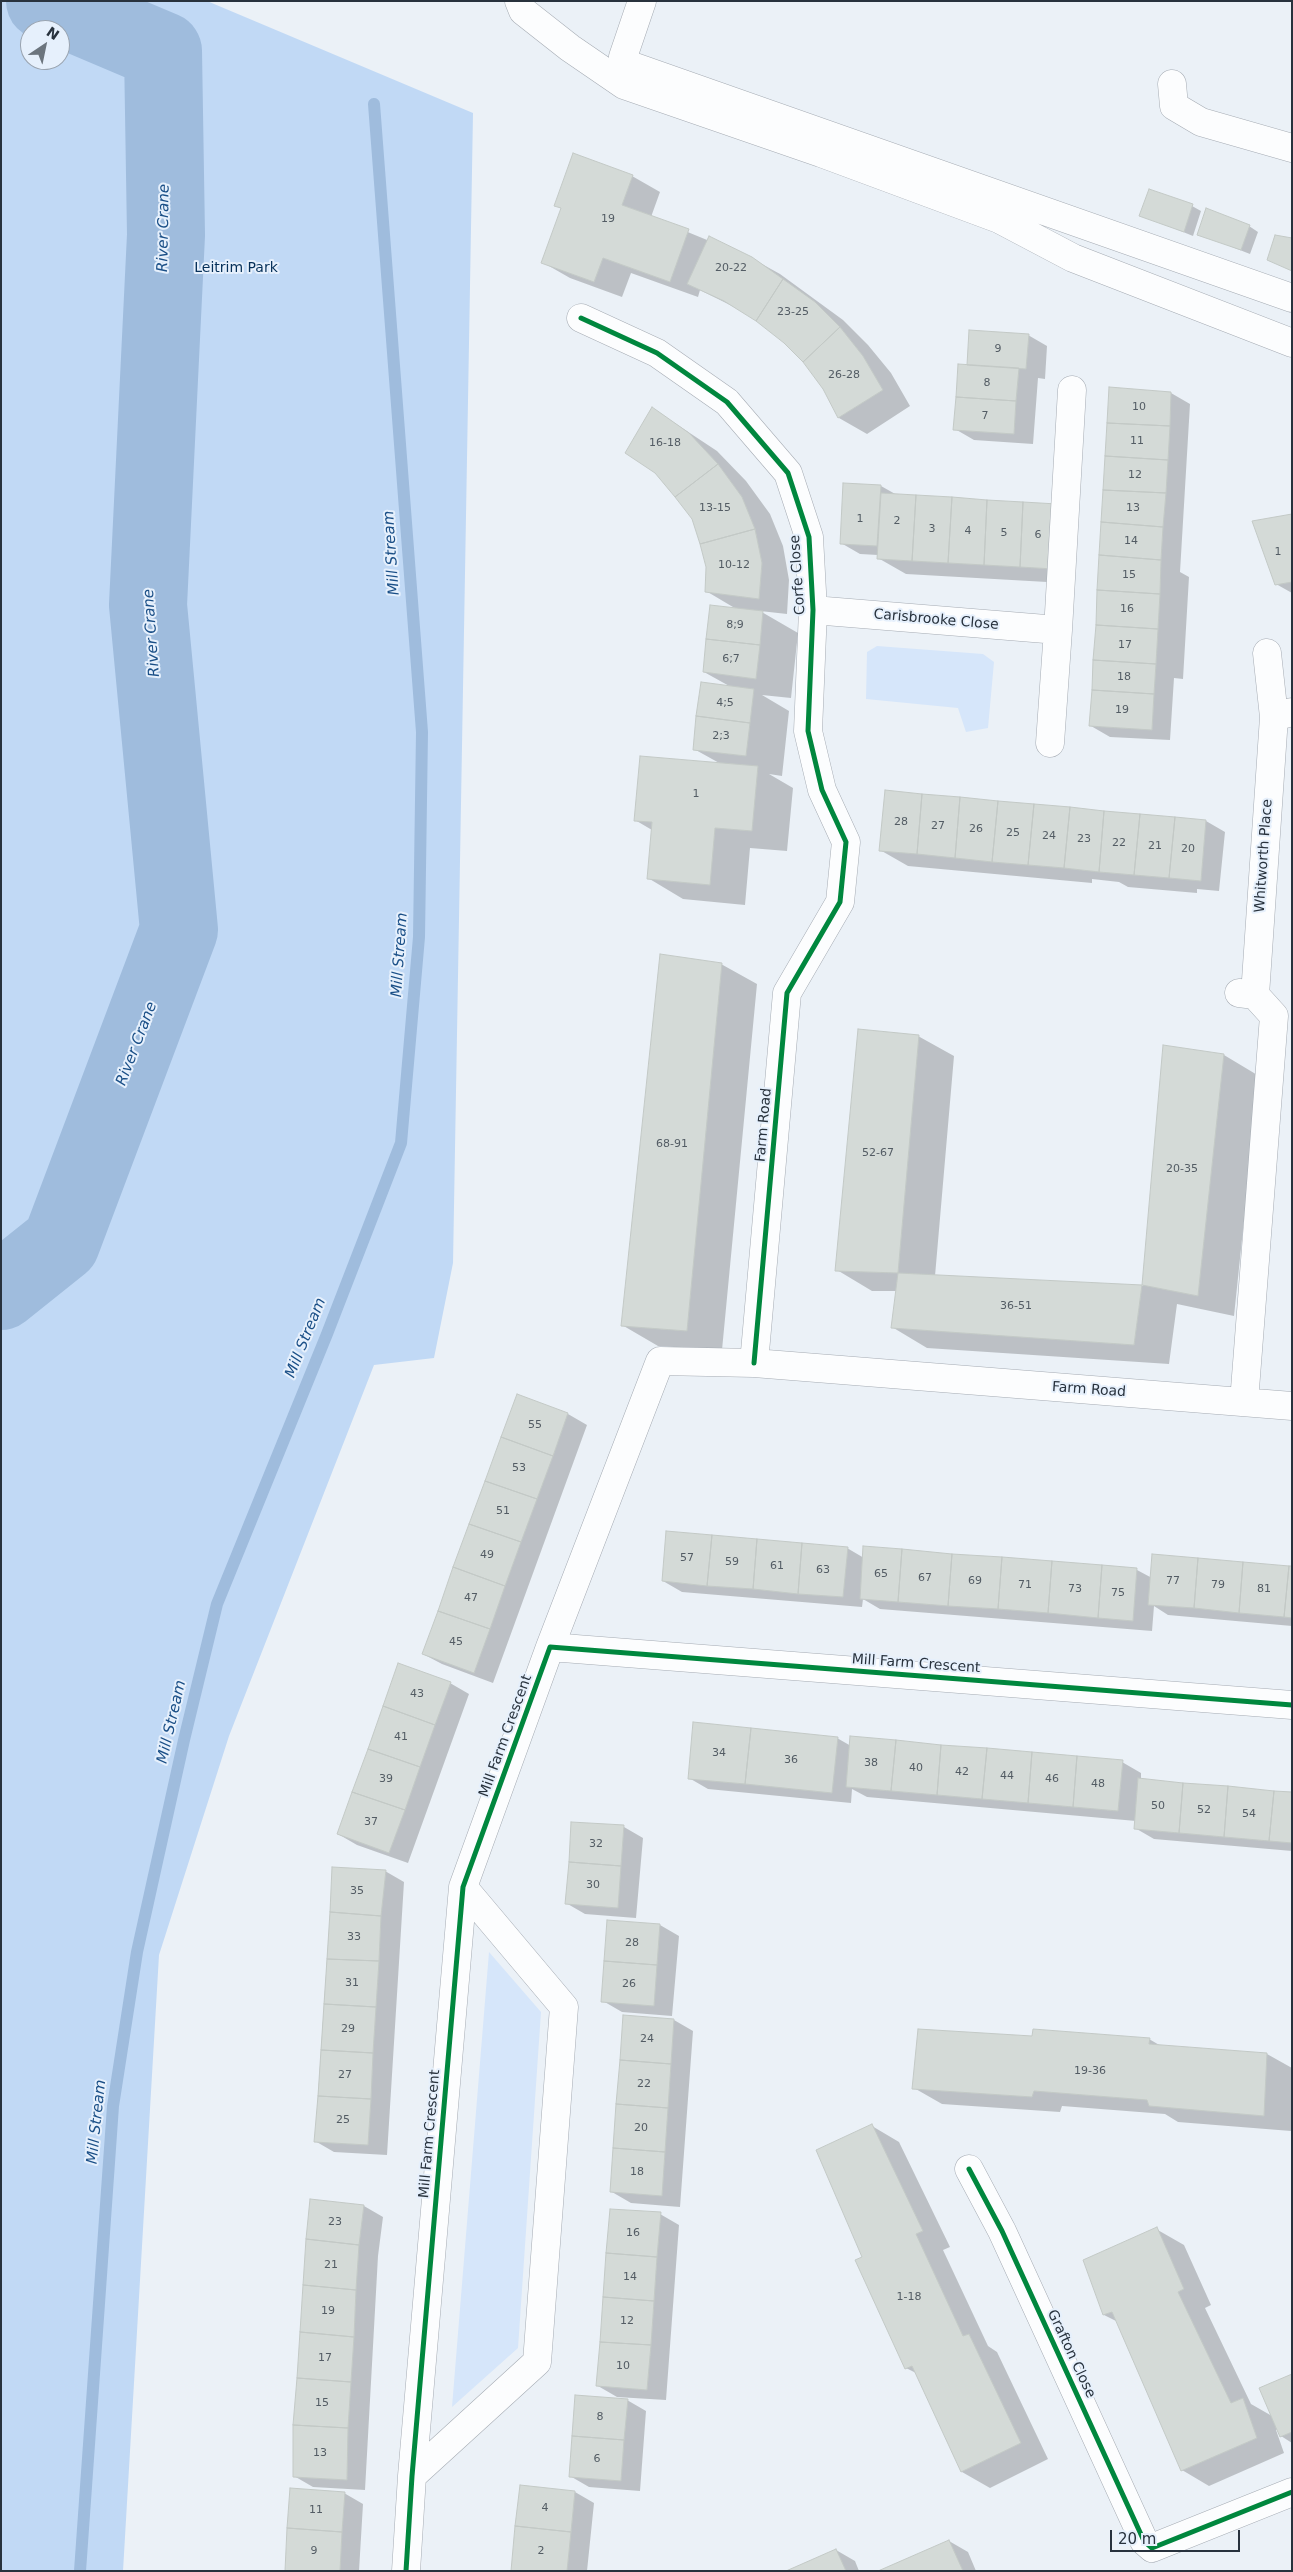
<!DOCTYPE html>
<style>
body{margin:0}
#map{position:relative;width:1293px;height:2572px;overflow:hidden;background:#ebf1f7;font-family:"DejaVu Sans",sans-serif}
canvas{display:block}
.frame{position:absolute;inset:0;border:2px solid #28323d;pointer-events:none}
.north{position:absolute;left:20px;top:20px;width:50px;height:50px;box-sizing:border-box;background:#e6f0fc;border:1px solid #9aa4b0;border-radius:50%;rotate:34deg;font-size:14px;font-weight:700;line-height:20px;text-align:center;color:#28323d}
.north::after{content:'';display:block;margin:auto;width:18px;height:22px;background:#6c757e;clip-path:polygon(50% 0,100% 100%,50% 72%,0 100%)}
.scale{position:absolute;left:1110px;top:2530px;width:130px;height:22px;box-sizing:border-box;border:2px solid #28323d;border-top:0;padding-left:6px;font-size:15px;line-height:18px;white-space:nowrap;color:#28323d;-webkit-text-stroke:4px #e6f0fc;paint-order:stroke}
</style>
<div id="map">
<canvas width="1293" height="2572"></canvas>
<div class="frame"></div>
<div class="north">N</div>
<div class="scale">20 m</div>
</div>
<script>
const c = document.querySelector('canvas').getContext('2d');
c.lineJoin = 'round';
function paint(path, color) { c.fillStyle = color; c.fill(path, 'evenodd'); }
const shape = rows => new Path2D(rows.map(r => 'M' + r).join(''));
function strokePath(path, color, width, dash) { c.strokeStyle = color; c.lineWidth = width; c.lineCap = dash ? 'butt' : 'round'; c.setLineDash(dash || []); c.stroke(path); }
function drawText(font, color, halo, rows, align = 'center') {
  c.font = font + ' "DejaVu Sans",sans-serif'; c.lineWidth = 4; c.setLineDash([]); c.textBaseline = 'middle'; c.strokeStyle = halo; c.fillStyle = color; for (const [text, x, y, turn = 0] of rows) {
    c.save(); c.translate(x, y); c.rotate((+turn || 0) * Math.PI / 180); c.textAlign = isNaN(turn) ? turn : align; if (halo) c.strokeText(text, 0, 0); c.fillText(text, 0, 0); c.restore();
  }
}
paint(shape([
 [877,646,983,654,994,662,988,728,966,732,958,708,866,699,867,652],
 [489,1952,541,2012,518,2348,452,2407]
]), '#d6e6fa');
paint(shape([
 [1,1,207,1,473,113,453,1263,434,1358,374,1365,229,1736,159,1955,123,2571,1,2571],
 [30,30,60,30,60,60,30,60]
]), '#c1d9f5');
paint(shape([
 [632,176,660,192,651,217,751,258,780,274,843,320,868,345,891,373,910,406,867,434,839,418,824,388,804,362,785,342,746,313,700,290,698,297,631,273,622,297,570,278,542,262,562,209,556,205],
 [1192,206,1201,211,1193,236,1141,215],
 [1249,226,1258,232,1250,254,1199,234],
 [1028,335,1047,346,1045,379,1038,378,1033,444,974,440,955,429,968,366],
 [1171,393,1190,404,1180,572,1189,577,1183,679,1174,678,1170,740,1110,737,1091,726],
 [652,408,717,451,746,481,770,514,783,546,789,580,787,614,760,611,798,633,791,698,762,695,789,711,782,776,769,774,793,788,787,851,750,848,745,905,683,899,648,878,652,830,635,820,721,764,694,749,731,687,704,672,738,610,706,591,707,567,693,518],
 [881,486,897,495,1056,505,1047,582,906,574,878,558,878,555,860,554,841,543],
 [1292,515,1292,593,1276,584],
 [1206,821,1225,832,1219,891,1197,889,1197,893,1128,887,1119,882,1092,879,1092,883,908,866,880,850],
 [721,964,757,984,722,1350,658,1346,622,1325],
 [918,1036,954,1056,935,1276,1143,1286,1164,1047,1224,1055,1259,1076,1234,1316,1177,1304,1169,1364,927,1348,892,1327,897,1291,872,1291,837,1270],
 [518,1395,568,1414,587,1425,493,1683,442,1664,423,1654],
 [847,1548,864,1558,1137,1570,1152,1578,1292,1568,1292,1626,1168,1615,1154,1606,1152,1631,880,1609,863,1599,862,1607,682,1592,663,1581],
 [450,1683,469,1694,408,1863,357,1845,338,1834],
 [837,1738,851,1746,1122,1762,1141,1773,1141,1780,1292,1793,1292,1851,1154,1839,1135,1828,1136,1821,867,1797,852,1789,851,1803,708,1789,689,1778],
 [624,1827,643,1838,636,1918,585,1914,566,1903],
 [333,1868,385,1871,404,1882,387,2155,334,2152,315,2141],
 [660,1925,679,1936,672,2016,622,2012,603,2001],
 [625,2017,674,2020,693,2031,680,2207,631,2203,612,2192],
 [1034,2038,1149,2039,1161,2046,1267,2054,1292,2068,1291,2131,1178,2122,1165,2114,1062,2106,1060,2112,942,2104,914,2088],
 [872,2126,899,2142,950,2247,943,2250,988,2346,997,2352,1048,2459,990,2488,962,2472,918,2374,906,2368,864,2258],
 [312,2200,364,2206,383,2217,378,2256,365,2490,313,2487,294,2476],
 [660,2214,679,2225,666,2400,617,2397,598,2386],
 [1156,2229,1184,2245,1211,2305,1205,2308,1251,2404,1272,2416,1292,2375,1292,2443,1281,2436,1278,2429,1276,2430,1284,2453,1209,2486,1182,2470,1118,2322,1104,2315,1084,2260],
 [627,2400,646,2411,640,2491,589,2487,570,2476],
 [575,2492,594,2503,587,2571,512,2571],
 [344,2493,363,2504,359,2571,286,2571],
 [949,2541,968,2552,976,2571,881,2571],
 [836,2550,855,2561,859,2571,789,2571]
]), '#0003');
strokePath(shape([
 [80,2571,113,2106,137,1952,184,1740,217,1604,327,1334,401,1143,419,937,422,732,374,104]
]), '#9fbcdd', 12);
strokePath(shape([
 [1,1291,61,1243,179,930,148,605,166,235,163,51,45,1]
]), '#9fbcdd', 78);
const building = shape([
 [573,153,633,175,622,205,689,229,670,282,603,258,594,282,541,263,561,208,554,206,573,153],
 [1149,189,1193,204,1184,232,1139,216,1149,189],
 [1206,208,1250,225,1241,250,1197,235,1206,208],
 [1275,235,1292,238,1292,271,1267,260,1275,235],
 [709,236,752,257,783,279,756,321,724,301,687,284,709,236],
 [783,279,815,302,840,327,803,362,784,343,756,321,783,279],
 [840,327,863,356,883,390,838,418,823,389,803,362,840,327],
 [969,330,1029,334,1026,369,967,365,969,330],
 [958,364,1019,368,1016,401,956,397,958,364],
 [1109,387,1171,392,1170,426,1107,423,1109,387],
 [956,397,1016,401,1014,434,953,430,956,397],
 [652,407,689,433,718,464,675,497,655,473,625,453,652,407],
 [1107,423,1170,426,1168,460,1105,456,1107,423],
 [1105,456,1168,460,1166,493,1103,490,1105,456],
 [718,464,742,497,755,529,700,544,692,519,675,497,718,464],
 [843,483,881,485,877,546,840,544,843,483],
 [1103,490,1166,493,1163,527,1101,522,1103,490],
 [881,493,916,495,912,561,877,559,881,493],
 [916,495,952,497,948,563,912,561,916,495],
 [952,497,987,500,984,565,948,563,952,497],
 [987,500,1023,502,1020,567,984,565,987,500],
 [1023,502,1057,504,1053,569,1020,567,1023,502],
 [1292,514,1292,582,1275,585,1252,521,1292,514],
 [1101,522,1163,527,1161,560,1099,555,1101,522],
 [755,529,762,563,759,599,705,592,706,567,700,544,755,529],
 [1099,555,1161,560,1160,594,1097,590,1099,555],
 [1097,590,1160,594,1158,629,1096,625,1097,590],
 [710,605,763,611,760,645,706,639,710,605],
 [1096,625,1158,629,1156,664,1093,660,1096,625],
 [706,639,760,645,756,679,703,672,706,639],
 [1093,660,1156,664,1154,694,1092,690,1093,660],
 [701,682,754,689,750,723,696,716,701,682],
 [1092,690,1154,694,1152,730,1089,726,1092,690],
 [696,716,750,723,746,756,693,750,696,716],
 [640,756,758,766,752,831,715,828,710,885,647,879,652,822,634,821,640,756],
 [885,790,922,794,917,854,879,851,885,790],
 [922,794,960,797,955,858,917,854,922,794],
 [960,797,998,801,992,862,955,858,960,797],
 [998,801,1034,804,1028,865,992,862,998,801],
 [1034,804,1070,807,1064,868,1028,865,1034,804],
 [1070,807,1104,811,1099,872,1064,868,1070,807],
 [1104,811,1140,814,1134,875,1099,872,1104,811],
 [1140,814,1175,817,1169,878,1134,875,1140,814],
 [1175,817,1206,820,1201,881,1169,878,1175,817],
 [660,954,722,963,687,1331,621,1326,660,954],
 [858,1029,919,1035,898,1273,835,1271,858,1029],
 [1163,1045,1224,1054,1198,1296,1142,1285,1163,1045],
 [898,1273,1142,1285,1134,1345,891,1328,898,1273],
 [517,1394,568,1413,553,1456,501,1437,517,1394],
 [501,1437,553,1456,537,1499,485,1481,501,1437],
 [485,1481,537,1499,521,1542,469,1524,485,1481],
 [469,1524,521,1542,505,1586,453,1567,469,1524],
 [666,1531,712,1535,707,1586,662,1581,666,1531],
 [712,1535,757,1539,753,1589,707,1586,712,1535],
 [757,1539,802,1543,798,1594,753,1589,757,1539],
 [802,1543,848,1547,843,1597,798,1594,802,1543],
 [863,1546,902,1549,898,1602,860,1599,863,1546],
 [902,1549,952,1554,948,1606,898,1602,902,1549],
 [952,1554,1002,1557,998,1609,948,1606,952,1554],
 [1152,1554,1198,1558,1194,1608,1148,1605,1152,1554],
 [1002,1557,1052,1561,1048,1613,998,1609,1002,1557],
 [1198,1558,1243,1562,1239,1613,1194,1608,1198,1558],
 [1052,1561,1102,1565,1098,1618,1048,1613,1052,1561],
 [1243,1562,1289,1566,1284,1617,1239,1613,1243,1562],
 [1102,1565,1137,1568,1133,1621,1098,1618,1102,1565],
 [1289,1566,1292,1566,1292,1618,1284,1617,1289,1566],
 [453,1567,505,1586,490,1629,438,1611,453,1567],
 [438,1611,490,1629,474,1673,422,1654,438,1611],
 [398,1663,451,1682,435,1725,383,1706,398,1663],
 [383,1706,435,1725,420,1767,368,1749,383,1706],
 [693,1722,751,1728,745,1784,688,1779,693,1722],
 [751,1728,838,1737,832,1793,745,1784,751,1728],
 [850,1736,896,1740,891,1791,846,1787,850,1736],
 [896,1740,941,1745,937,1795,891,1791,896,1740],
 [941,1745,987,1748,982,1799,937,1795,941,1745],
 [987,1748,1032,1752,1028,1803,982,1799,987,1748],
 [368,1749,420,1767,405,1810,352,1792,368,1749],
 [1032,1752,1077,1756,1073,1807,1028,1803,1032,1752],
 [1077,1756,1123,1760,1118,1811,1073,1807,1077,1756],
 [1138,1778,1183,1783,1179,1833,1134,1829,1138,1778],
 [1183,1783,1228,1786,1224,1837,1179,1833,1183,1783],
 [1228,1786,1274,1791,1269,1841,1224,1837,1228,1786],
 [1274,1791,1292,1792,1292,1843,1269,1841,1274,1791],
 [352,1792,405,1810,389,1853,337,1834,352,1792],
 [571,1822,624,1825,621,1866,569,1862,571,1822],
 [569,1862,621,1866,618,1908,565,1904,569,1862],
 [332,1867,386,1870,381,1916,330,1912,332,1867],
 [330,1912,381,1916,379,1961,327,1959,330,1912],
 [607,1920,660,1924,657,1965,604,1961,607,1920],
 [327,1959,379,1961,376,2007,324,2004,327,1959],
 [604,1961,657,1965,654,2006,601,2002,604,1961],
 [324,2004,376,2007,373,2053,321,2050,324,2004],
 [623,2015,674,2019,671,2064,620,2060,623,2015],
 [918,2029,1032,2036,1033,2029,1150,2038,1149,2044,1267,2053,1264,2116,1149,2106,1147,2100,1034,2091,1032,2097,912,2089,918,2029],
 [321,2050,373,2053,371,2099,318,2096,321,2050],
 [620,2060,671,2064,668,2108,616,2104,620,2060],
 [318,2096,371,2099,368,2145,314,2142,318,2096],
 [616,2104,668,2108,665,2152,613,2148,616,2104],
 [872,2124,923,2231,916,2234,963,2336,969,2334,1021,2443,961,2472,912,2366,905,2369,855,2260,862,2257,816,2150,872,2124],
 [613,2148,665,2152,662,2196,610,2192,613,2148],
 [310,2199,364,2205,359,2245,306,2239,310,2199],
 [610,2209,661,2212,657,2257,606,2253,610,2209],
 [1157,2227,1184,2289,1178,2292,1231,2403,1243,2398,1257,2438,1181,2471,1112,2312,1103,2315,1083,2260,1157,2227],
 [306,2239,359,2245,356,2290,303,2285,306,2239],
 [606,2253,657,2257,654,2301,603,2297,606,2253],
 [303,2285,356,2290,354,2337,300,2332,303,2285],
 [603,2297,654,2301,651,2345,600,2342,603,2297],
 [300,2332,354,2337,351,2382,297,2378,300,2332],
 [600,2342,651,2345,647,2390,596,2386,600,2342],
 [1292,2374,1292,2432,1280,2437,1259,2388,1292,2374],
 [297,2378,351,2382,348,2428,293,2425,297,2378],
 [575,2395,628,2399,624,2440,572,2436,575,2395],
 [293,2425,348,2428,347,2480,293,2477,293,2425],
 [572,2436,624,2440,621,2481,569,2477,572,2436],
 [520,2485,575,2491,571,2532,515,2526,520,2485],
 [290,2488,345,2492,342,2532,287,2528,290,2488],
 [515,2526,571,2532,567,2571,511,2571,515,2526],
 [287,2528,342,2532,340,2571,285,2571,287,2528],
 [949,2540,963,2571,878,2571,949,2540],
 [836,2549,846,2571,786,2571,836,2549]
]);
paint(building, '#d4dad7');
strokePath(building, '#c3c9c6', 1);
const minor = shape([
 [519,1,523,11,570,48,624,85,821,153,999,219,1073,258,1292,343],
 [642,1,623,57,629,65,1292,298],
 [1172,84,1174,106,1201,122,1292,148],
 [581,318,657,353,727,402,788,473,809,537,813,610,808,731,822,790,846,842,840,902,787,993,754,1363],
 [813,610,1058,630,1050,743],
 [1058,630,1072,390],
 [1267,653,1274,717],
 [1239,993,1255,995,1274,1016,1244,1402],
 [1255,995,1274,717,1292,712],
 [550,1647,660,1361,754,1363,1292,1406],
 [969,2169,1002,2231,1144,2541,1152,2548,1292,2492],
 [412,2476,537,2362,564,2007,463,1887],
 [406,2571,412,2476,463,1887,550,1647,1292,1705]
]);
strokePath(minor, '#a5abb3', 29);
strokePath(minor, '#fcfdfe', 28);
strokePath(shape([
 [581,318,657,353,727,402,788,473,809,537,813,610,808,731,822,790,846,842,840,902,787,993,754,1363],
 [969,2169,1002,2231,1144,2541,1152,2548,1292,2492],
 [406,2571,412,2476,463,1887,550,1647,1292,1705]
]), '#00873e', 5);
drawText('11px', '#535c64', null, [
 ["19",608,219],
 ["20-22",731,268],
 ["23-25",793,312],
 ["9",998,349],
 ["26-28",844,375],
 ["8",987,383],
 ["10",1139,407],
 ["7",985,416],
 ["11",1137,441],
 ["16-18",665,443],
 ["12",1135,475],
 ["13-15",715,508],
 ["13",1133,508],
 ["1",860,519],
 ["2",897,521],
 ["3",932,529],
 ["4",968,531],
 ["5",1004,533],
 ["6",1038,535],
 ["14",1131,541],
 ["1",1278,552],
 ["10-12",734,565],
 ["15",1129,575],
 ["16",1127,609],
 ["8;9",735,625],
 ["17",1125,645],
 ["6;7",731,659],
 ["18",1124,677],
 ["4;5",725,703],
 ["19",1122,710],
 ["2;3",721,736],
 ["1",696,794],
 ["28",901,822],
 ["27",938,826],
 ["26",976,829],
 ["25",1013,833],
 ["24",1049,836],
 ["23",1084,839],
 ["22",1119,843],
 ["21",1155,846],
 ["20",1188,849],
 ["68-91",672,1144],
 ["52-67",878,1153],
 ["20-35",1182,1169],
 ["36-51",1016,1306],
 ["55",535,1425],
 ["53",519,1468],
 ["51",503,1511],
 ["49",487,1555],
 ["57",687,1558],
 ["59",732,1562],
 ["61",777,1566],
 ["63",823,1570],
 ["65",881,1574],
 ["67",925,1578],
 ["69",975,1581],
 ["77",1173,1581],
 ["71",1025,1585],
 ["79",1218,1585],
 ["73",1075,1589],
 ["81",1264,1589],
 ["75",1118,1593],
 ["47",471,1598],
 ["45",456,1642],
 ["43",417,1694],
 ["41",401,1737],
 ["34",719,1753],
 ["36",791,1760],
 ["38",871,1763],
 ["40",916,1768],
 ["42",962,1772],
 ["44",1007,1776],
 ["39",386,1779],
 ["46",1052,1779],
 ["48",1098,1784],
 ["50",1158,1806],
 ["52",1204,1810],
 ["54",1249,1814],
 ["37",371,1822],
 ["32",596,1844],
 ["30",593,1885],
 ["35",357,1891],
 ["33",354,1937],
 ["28",632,1943],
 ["31",352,1983],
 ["26",629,1984],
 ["29",348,2029],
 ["24",647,2039],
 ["19-36",1090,2071],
 ["27",345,2075],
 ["22",644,2084],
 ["25",343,2120],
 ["20",641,2128],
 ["18",637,2172],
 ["23",335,2222],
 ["16",633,2233],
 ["21",331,2265],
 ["14",630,2277],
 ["1-18",909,2297],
 ["19",328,2311],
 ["12",627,2321],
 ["17",325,2358],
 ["10",623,2366],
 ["15",322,2403],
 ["8",600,2417],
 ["13",320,2453],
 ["6",597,2459],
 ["4",545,2508],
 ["11",316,2510],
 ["9",314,2551],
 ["2",541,2551]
]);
drawText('14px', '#063059', '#e6f0fc', [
 ["Leitrim Park",236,268]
]);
drawText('14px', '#28323d', '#e6f0fc', [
 ["Corfe Close",798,575,-94],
 ["Carisbrooke Close",936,620,5],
 ["Whitworth Place",1264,856,-86],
 ["Farm Road",764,1125,-85],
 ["Farm Road",1089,1390,4],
 ["Mill Farm Crescent",916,1664,4],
 ["Mill Farm Crescent",506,1736,-70],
 ["Mill Farm Crescent",430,2134,-85],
 ["Grafton Close",1071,2354,65]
]);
drawText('italic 15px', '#1a4f87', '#e6f0fc', [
 ["River Crane",164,228,-89],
 ["Mill Stream",392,553,-94],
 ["River Crane",152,633,-94],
 ["Mill Stream",400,955,-86],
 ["River Crane",137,1044,-69],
 ["Mill Stream",306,1338,-68],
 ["Mill Stream",172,1722,-77],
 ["Mill Stream",97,2122,-84]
]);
</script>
